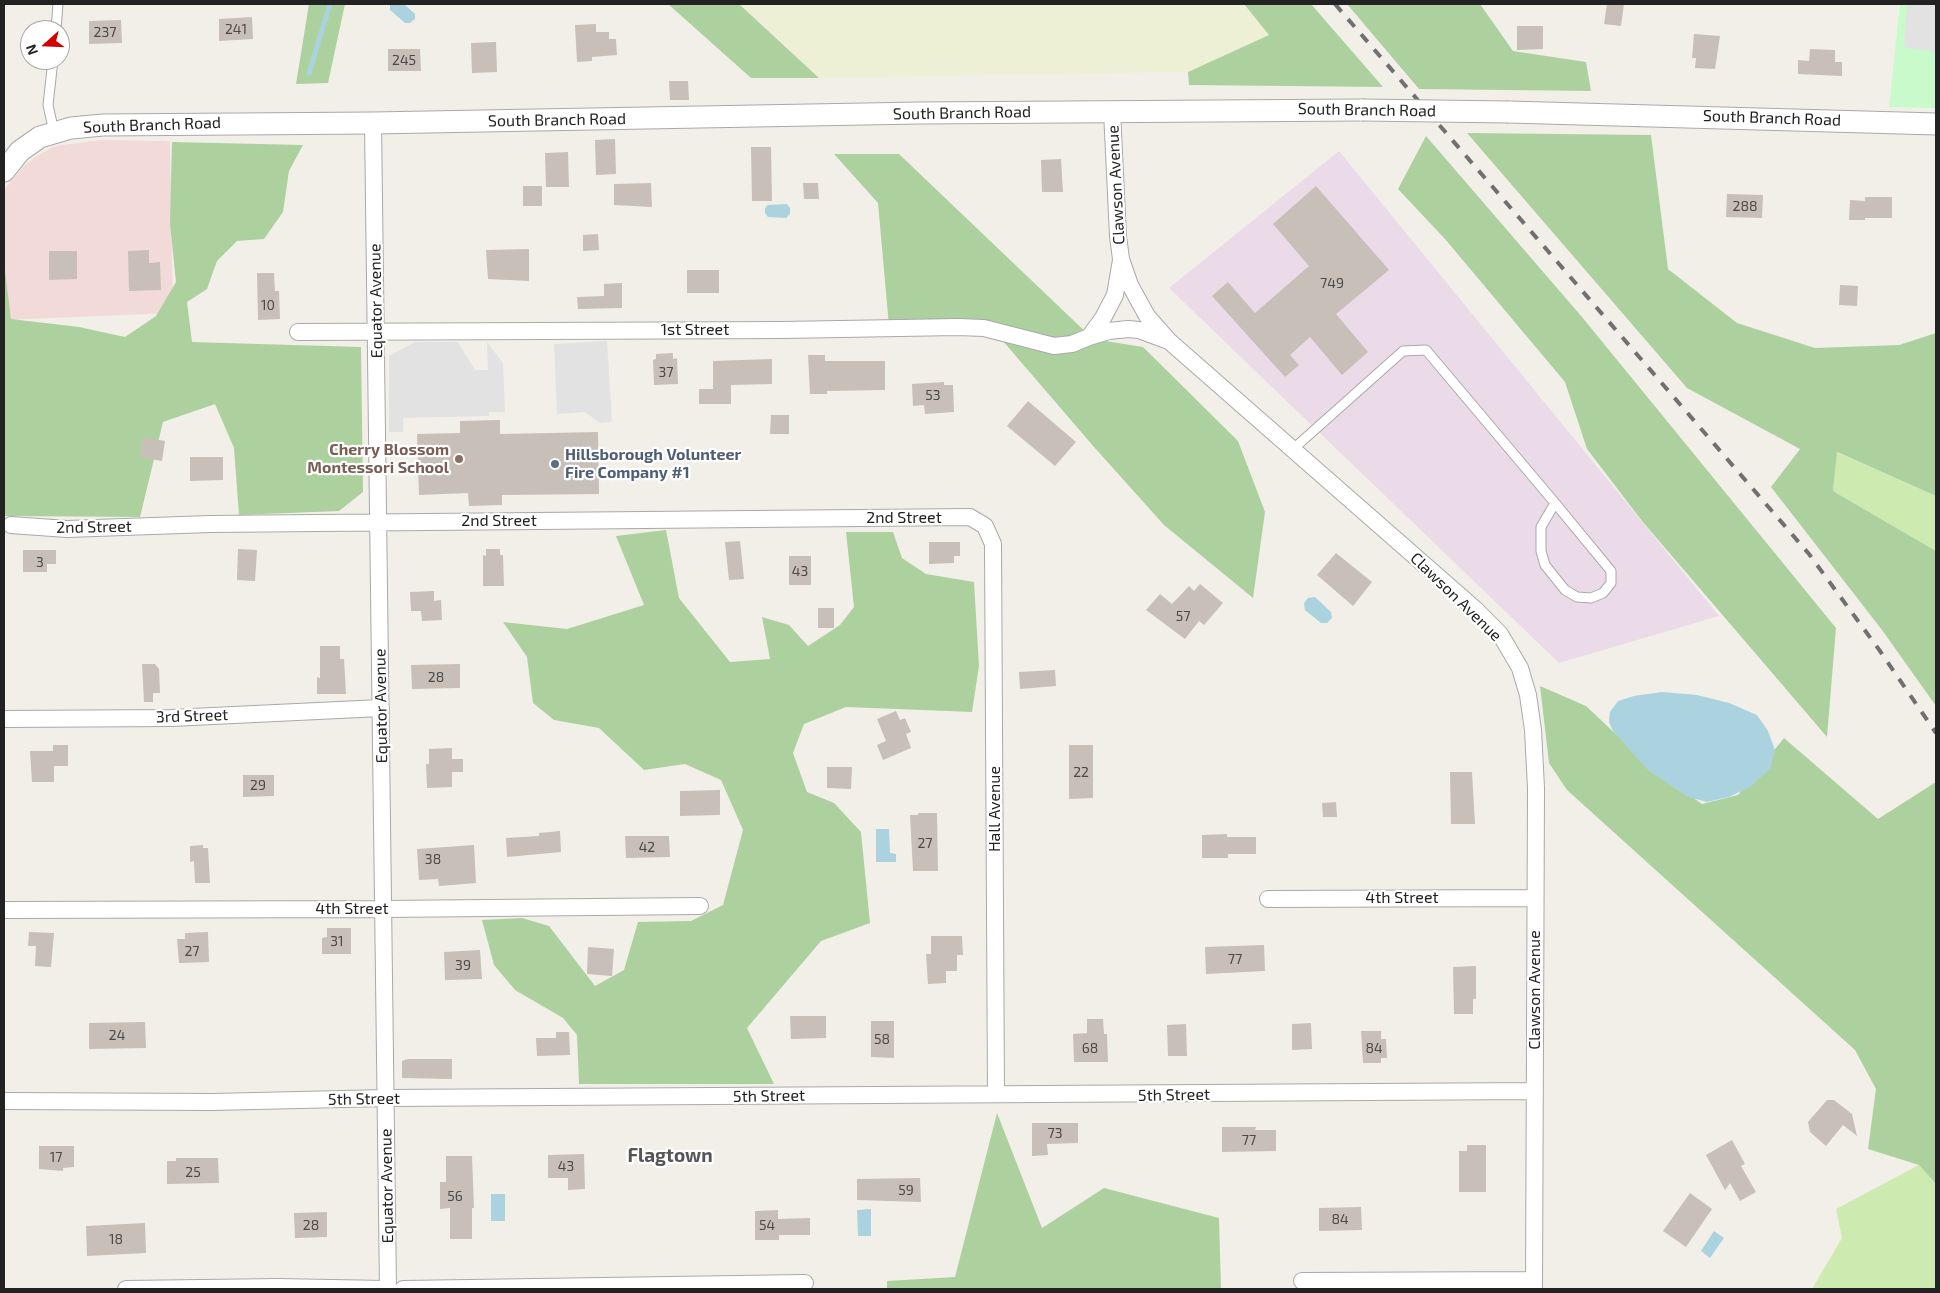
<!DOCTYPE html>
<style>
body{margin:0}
#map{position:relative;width:1940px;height:1293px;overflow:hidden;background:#f2efe9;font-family:"Exo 2",sans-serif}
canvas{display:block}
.frame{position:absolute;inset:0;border:5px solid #222;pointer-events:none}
.north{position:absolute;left:20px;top:20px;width:50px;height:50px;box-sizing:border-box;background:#fff;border:1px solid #a7a7a7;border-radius:50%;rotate:250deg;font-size:14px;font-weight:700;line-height:20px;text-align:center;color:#222}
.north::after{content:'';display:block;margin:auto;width:18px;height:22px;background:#d40000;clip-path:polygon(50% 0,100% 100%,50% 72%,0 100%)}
</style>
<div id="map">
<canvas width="1940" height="1293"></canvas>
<div class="frame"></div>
<div class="north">N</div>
</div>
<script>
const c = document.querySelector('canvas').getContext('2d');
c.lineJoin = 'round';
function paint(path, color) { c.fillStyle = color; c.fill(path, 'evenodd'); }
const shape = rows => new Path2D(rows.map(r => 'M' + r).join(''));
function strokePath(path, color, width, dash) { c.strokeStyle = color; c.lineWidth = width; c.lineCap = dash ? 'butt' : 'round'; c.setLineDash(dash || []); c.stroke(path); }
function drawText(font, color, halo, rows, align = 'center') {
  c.font = font + ' "Exo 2",sans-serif'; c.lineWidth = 4.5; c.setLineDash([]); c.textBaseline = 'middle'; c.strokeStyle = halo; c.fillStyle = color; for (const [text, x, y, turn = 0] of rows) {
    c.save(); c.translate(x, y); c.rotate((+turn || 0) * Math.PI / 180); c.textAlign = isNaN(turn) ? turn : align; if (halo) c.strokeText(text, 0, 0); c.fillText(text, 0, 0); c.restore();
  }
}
paint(shape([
 [101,140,170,141,173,313,4,320,4,190,23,167,37,156,55,146]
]), '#f2dad9');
paint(shape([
 [1339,151,1719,616,1559,663,1169,288]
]), '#ebdbe8');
paint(shape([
 [739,4,1244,4,1269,35,1188,72,819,78]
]), '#eef0d5');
paint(shape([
 [1836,452,1936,496,1936,551,1833,491],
 [1919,1165,1936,1184,1936,1289,1812,1289,1842,1238,1836,1209]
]), '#cdebb0');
paint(shape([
 [309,4,345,4,328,83,296,84],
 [668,4,739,4,819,78,751,78],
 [1244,4,1311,4,1383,87,1189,85,1188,72,1269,35],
 [1347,4,1480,4,1513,51,1586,62,1591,91,1419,89],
 [1467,133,1651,135,1668,269,1737,323,1815,348,1899,345,1936,333,1936,496,1837,452,1833,491,1936,551,1936,706,1882,630,1771,487,1800,449,1687,388],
 [1426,136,1582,317,1836,628,1827,737,1642,521,1587,449,1565,382,1445,239,1398,189],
 [172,142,303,145,289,171,283,212,264,239,237,241,217,261,207,289,187,302,192,342,361,347,363,492,339,511,239,515,234,448,215,404,163,422,140,517,4,516,4,263,11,319,79,327,125,337,156,316,176,282,170,223],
 [834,154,899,154,1093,339,1143,347,1238,441,1265,512,1253,598,1164,525,1094,447,990,326,889,326,878,203],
 [666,530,679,598,730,662,770,659,762,617,789,625,808,646,840,625,854,607,846,532,893,532,902,558,926,574,974,582,979,666,972,712,846,707,804,724,793,753,807,792,834,803,861,832,870,923,821,941,747,1028,774,1084,579,1084,577,1035,563,1018,515,990,494,965,482,920,522,918,549,926,595,986,624,970,638,922,691,921,723,905,743,830,721,780,685,764,644,770,599,728,554,720,533,703,527,657,503,622,567,629,644,605,616,536],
 [1540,686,1586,706,1654,770,1702,804,1738,795,1784,738,1878,819,1936,782,1936,1184,1919,1165,1868,1149,1876,1089,1855,1050,1567,790,1549,763],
 [997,1113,1042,1228,1104,1188,1219,1218,1221,1289,887,1289,887,1281,955,1277]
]), '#add19e');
paint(shape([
 [1900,4,1936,4,1936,108,1889,107]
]), '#c8facc');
paint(shape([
 [1907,4,1936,4,1936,52,1904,47],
 [607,341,612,422,600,423,585,412,557,414,554,344],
 [415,342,458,342,475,370,488,370,487,342,503,363,505,412,489,412,489,416,403,418,403,432,389,432,389,356]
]), '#e2e2e2');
paint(shape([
 [390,4,404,4,415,14,415,19,410,23,405,23,390,10],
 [787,204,790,208,790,214,786,218,768,217,765,213,765,208,768,205],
 [1315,597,1331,612,1332,618,1327,623,1321,623,1305,610,1304,603,1308,598],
 [1662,692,1697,695,1729,703,1757,715,1768,731,1775,750,1770,769,1750,787,1729,797,1707,802,1688,797,1648,770,1613,731,1609,722,1610,712,1618,701,1634,696],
 [876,829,889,829,890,853,896,854,896,862,876,862],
 [491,1194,505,1194,505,1221,491,1221],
 [871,1209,871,1236,858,1236,857,1210],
 [1714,1231,1724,1238,1710,1258,1701,1251]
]), '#aad3df');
strokePath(shape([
 [309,73,330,4]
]), '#aad3df', 5);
paint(shape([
 [1607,4,1624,4,1621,26,1604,24],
 [252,17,253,39,219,41,219,19],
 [121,20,122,43,89,44,89,21],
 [596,24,596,32,609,32,609,39,616,39,617,55,592,57,592,61,577,62,575,25],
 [1517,26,1543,26,1543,49,1517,50],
 [1694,34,1720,36,1715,69,1695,68,1696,58,1692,58],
 [496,42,497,72,472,73,471,43],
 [388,49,420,49,421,71,388,71],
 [1810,49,1835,50,1835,62,1842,62,1842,76,1798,74,1798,60,1809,61],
 [669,81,688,81,689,100,670,100],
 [615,139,616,174,596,175,595,140],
 [751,147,771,147,772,201,752,201],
 [568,152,569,187,546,187,545,153],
 [1061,159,1063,192,1042,192,1041,160],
 [651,183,652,207,614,205,614,184],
 [803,183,818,183,819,199,804,199],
 [523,186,542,186,542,206,523,206],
 [1316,186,1389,270,1336,314,1368,352,1342,375,1310,337,1290,355,1299,365,1285,377,1212,296,1228,282,1255,313,1309,266,1273,224],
 [1727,194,1763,195,1762,218,1726,217],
 [1865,197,1892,197,1892,218,1865,218,1865,220,1849,220,1850,200,1865,201],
 [598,234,599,250,583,251,583,235],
 [529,249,529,281,488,279,486,250],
 [149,250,149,263,160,262,161,290,129,291,128,251],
 [49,251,77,251,77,279,49,280],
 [687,270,719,270,719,293,687,293],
 [257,273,274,273,275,291,279,291,280,319,258,320],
 [622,283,622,308,578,309,577,297,604,296,604,284],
 [1840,285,1858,286,1857,306,1839,305],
 [673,353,673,359,677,358,678,384,654,385,653,360,656,359,656,354],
 [808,355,825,355,825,361,885,361,885,390,827,391,827,394,810,394],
 [772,359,772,384,731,385,731,404,699,404,699,389,713,389,713,361],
 [944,382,944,385,953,385,954,412,925,414,924,405,913,406,912,384],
 [1028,401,1076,442,1055,466,1007,426],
 [771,415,789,415,789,434,770,434],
 [500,420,500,434,598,432,599,494,502,495,502,505,469,506,468,493,419,495,417,434,460,433,460,421],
 [143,437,165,441,162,461,140,457],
 [190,457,223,457,223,480,190,481],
 [740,541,744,579,729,580,725,542],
 [929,542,960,542,960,556,954,556,954,563,929,564],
 [238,549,257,550,255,581,237,580],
 [486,549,500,549,500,555,503,555,504,586,483,586,483,555,486,556],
 [23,550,56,550,56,564,47,564,47,572,23,572],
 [1336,553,1372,582,1353,606,1317,575],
 [789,556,811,556,811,585,789,585],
 [1200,584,1223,603,1204,625,1199,621,1185,639,1146,610,1160,594,1172,604,1189,586,1194,591],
 [434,591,434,601,441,600,442,620,422,621,421,611,411,611,410,592],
 [818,608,834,608,834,628,818,628],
 [320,646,340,646,340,659,344,659,346,694,317,694,317,677,320,678],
 [142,664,155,664,159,669,160,693,153,693,153,702,144,702],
 [460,664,460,688,412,689,411,665],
 [1055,670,1056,686,1020,689,1019,672],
 [896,711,900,720,905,718,911,732,906,734,911,748,883,760,877,745,886,741,877,719],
 [53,745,68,745,68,766,54,766,54,782,32,782,30,751,53,751],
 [1069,745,1093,745,1093,798,1069,799],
 [452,748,452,759,463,759,463,772,452,772,452,787,427,788,426,764,429,764,429,749],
 [827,767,852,767,851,789,827,788],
 [1450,772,1472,772,1475,824,1451,824],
 [243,775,274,775,274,796,243,797],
 [720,790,720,815,680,816,680,791],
 [1336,802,1337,817,1323,817,1322,803],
 [918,813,937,813,938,871,913,871,910,815,918,815],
 [560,831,561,852,507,857,506,838,539,836,539,833],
 [1227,834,1227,837,1256,837,1256,854,1228,854,1228,858,1202,858,1202,835],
 [625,836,669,836,670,857,626,858],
 [203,845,203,848,208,848,210,883,195,883,194,861,190,862,190,846],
 [474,845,476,883,439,886,438,879,419,880,417,849],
 [327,928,351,928,351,954,322,954,322,938,327,937],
 [29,932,54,933,51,967,35,966,36,946,28,946],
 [208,932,209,962,179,963,177,939,185,939,185,933],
 [931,936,962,936,963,955,957,955,957,971,946,971,946,983,928,984,926,954,931,954],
 [1264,945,1265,971,1206,974,1205,947],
 [588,947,614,949,612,976,587,974],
 [480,950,482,979,445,980,444,952],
 [1476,966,1476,999,1473,999,1473,1014,1454,1014,1453,967],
 [790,1016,826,1016,826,1038,791,1039],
 [1087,1019,1103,1019,1104,1034,1107,1034,1108,1062,1074,1062,1073,1034,1087,1033],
 [871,1021,894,1021,894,1058,871,1057],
 [145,1022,146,1048,89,1049,89,1023],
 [1311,1023,1312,1049,1292,1050,1292,1024],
 [1186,1024,1187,1056,1168,1056,1167,1025],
 [1361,1031,1381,1031,1381,1039,1386,1039,1387,1058,1381,1058,1381,1063,1363,1063],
 [556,1032,569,1032,570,1055,537,1056,536,1038,556,1038],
 [408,1059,452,1059,452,1079,402,1078,402,1061],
 [1827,1100,1834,1100,1852,1114,1857,1136,1843,1125,1826,1146,1810,1132,1808,1122],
 [1032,1123,1078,1123,1078,1143,1047,1144,1048,1155,1032,1156],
 [1222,1127,1256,1127,1255,1130,1276,1130,1276,1151,1222,1152],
 [1732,1140,1745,1164,1741,1166,1756,1192,1740,1201,1730,1183,1725,1190,1706,1155],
 [1467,1145,1486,1145,1486,1192,1459,1192,1459,1151,1467,1151],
 [39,1146,74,1146,74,1167,63,1168,63,1171,39,1169],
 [584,1154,585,1189,568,1190,568,1178,548,1178,548,1155],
 [446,1156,472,1156,474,1208,472,1208,472,1239,450,1239,450,1208,440,1209,440,1182,446,1182],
 [176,1158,218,1158,219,1183,167,1184,167,1161,176,1161],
 [920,1178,921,1202,857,1200,857,1179],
 [1690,1193,1712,1209,1686,1247,1663,1231],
 [1361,1207,1362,1230,1319,1231,1319,1208],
 [778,1210,778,1219,810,1218,810,1235,779,1235,779,1240,755,1240,755,1211],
 [327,1212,327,1237,295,1238,294,1213],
 [145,1223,146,1253,87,1256,86,1226]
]), '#c7bfb8');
const service = shape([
 [56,30,58,4],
 [53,60,48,105,54,132],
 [1292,450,1403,351,1426,350,1555,503,1611,571,1611,583,1603,593,1591,598,1577,597,1565,590,1545,565,1541,551,1541,527,1555,503]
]);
const minor = shape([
 [1112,111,1118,236,1121,259,1130,285,1147,316,1169,341,1475,609,1500,634,1520,668,1528,695,1533,730,1536,788,1534,1289],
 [373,123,388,1289],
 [298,332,782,330,958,327,984,328,1054,346,1072,344,1089,337,1103,318,1115,295,1121,260],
 [1089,337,1109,331,1128,329,1139,330,1166,340],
 [11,525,67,529,210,524,970,517,985,526,993,544,996,1094],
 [4,719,171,718,381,708],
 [1268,899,1535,898],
 [4,910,384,909,700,906],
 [4,1101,212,1102,386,1098,1534,1091],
 [1302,1281,1534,1280],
 [126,1289,278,1287,385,1289],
 [403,1289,805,1283]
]);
const tertiary = shape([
 [1509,112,1936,124],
 [4,171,20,151,40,137,71,128,103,125,373,123,919,113,1362,110]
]);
strokePath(service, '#a9a9a9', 11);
strokePath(minor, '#a9a9a9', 18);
strokePath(tertiary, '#a9a9a9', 23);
strokePath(service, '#fff', 9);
strokePath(minor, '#fff', 16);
strokePath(tertiary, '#fff', 21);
strokePath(shape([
 [1335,4,1809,554,1880,651,1936,733]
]), '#707070', 4, [10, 10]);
const tertiaryBridge = shape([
 [1362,110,1509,112]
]);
strokePath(tertiaryBridge, '#a9a9a9', 23, []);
strokePath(tertiaryBridge, '#fff', 21);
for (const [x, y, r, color] of [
 [459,459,5,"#8d6e63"],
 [555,464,5,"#5c6f8a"]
]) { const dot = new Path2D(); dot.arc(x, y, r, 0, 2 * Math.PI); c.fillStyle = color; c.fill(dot); strokePath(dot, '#fff', 2); }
drawText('14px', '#4b4948', null, [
 ["241",236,29],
 ["237",105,32],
 ["245",404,60],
 ["288",1745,206],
 ["749",1332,283],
 ["10",268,305],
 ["37",666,372],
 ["53",933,395],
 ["3",40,562],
 ["43",800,571],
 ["57",1183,616],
 ["28",436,677],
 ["22",1081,772],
 ["29",258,785],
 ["27",925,843],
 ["42",647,847],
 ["38",433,859],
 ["31",337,941],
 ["27",192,951],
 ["77",1235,959],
 ["39",463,965],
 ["24",117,1035],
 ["58",882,1039],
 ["68",1090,1048],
 ["84",1374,1048],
 ["73",1055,1133],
 ["77",1249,1140],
 ["17",56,1157],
 ["43",566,1166],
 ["25",193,1172],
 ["59",906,1190],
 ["56",455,1196],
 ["84",1340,1219],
 ["28",311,1225],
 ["54",767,1225],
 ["18",116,1239]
]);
drawText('16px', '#222', '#fff', [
 ["South Branch Road",1367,110,1],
 ["South Branch Road",962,113,-1],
 ["South Branch Road",1772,118,2],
 ["South Branch Road",557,120,-1],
 ["South Branch Road",152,125,-2],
 ["Clawson Avenue",1116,185,-93],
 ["Equator Avenue",376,301,-91],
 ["1st Street",695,330],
 ["2nd Street",904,518],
 ["2nd Street",499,521],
 ["2nd Street",94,527,-1],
 ["Clawson Avenue",1456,597,44],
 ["Equator Avenue",381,706,-91],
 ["3rd Street",192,716,-2],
 ["Hall Avenue",995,809,-90],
 ["4th Street",1402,898],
 ["4th Street",352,909],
 ["Clawson Avenue",1535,990,-90],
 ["5th Street",1174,1095,-1],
 ["5th Street",769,1096,-1],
 ["5th Street",364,1099,-1],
 ["Equator Avenue",387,1186,-91]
]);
drawText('bold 16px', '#785e54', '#fff', [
 ["Cherry Blossom",449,450],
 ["Montessori School",449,468]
], 'right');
drawText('bold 16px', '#4e5e75', '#fff', [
 ["Hillsborough Volunteer",565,455],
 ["Fire Company #1",565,473]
], 'left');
drawText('bold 19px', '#555', '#fff', [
 ["Flagtown",670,1156]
]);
</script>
